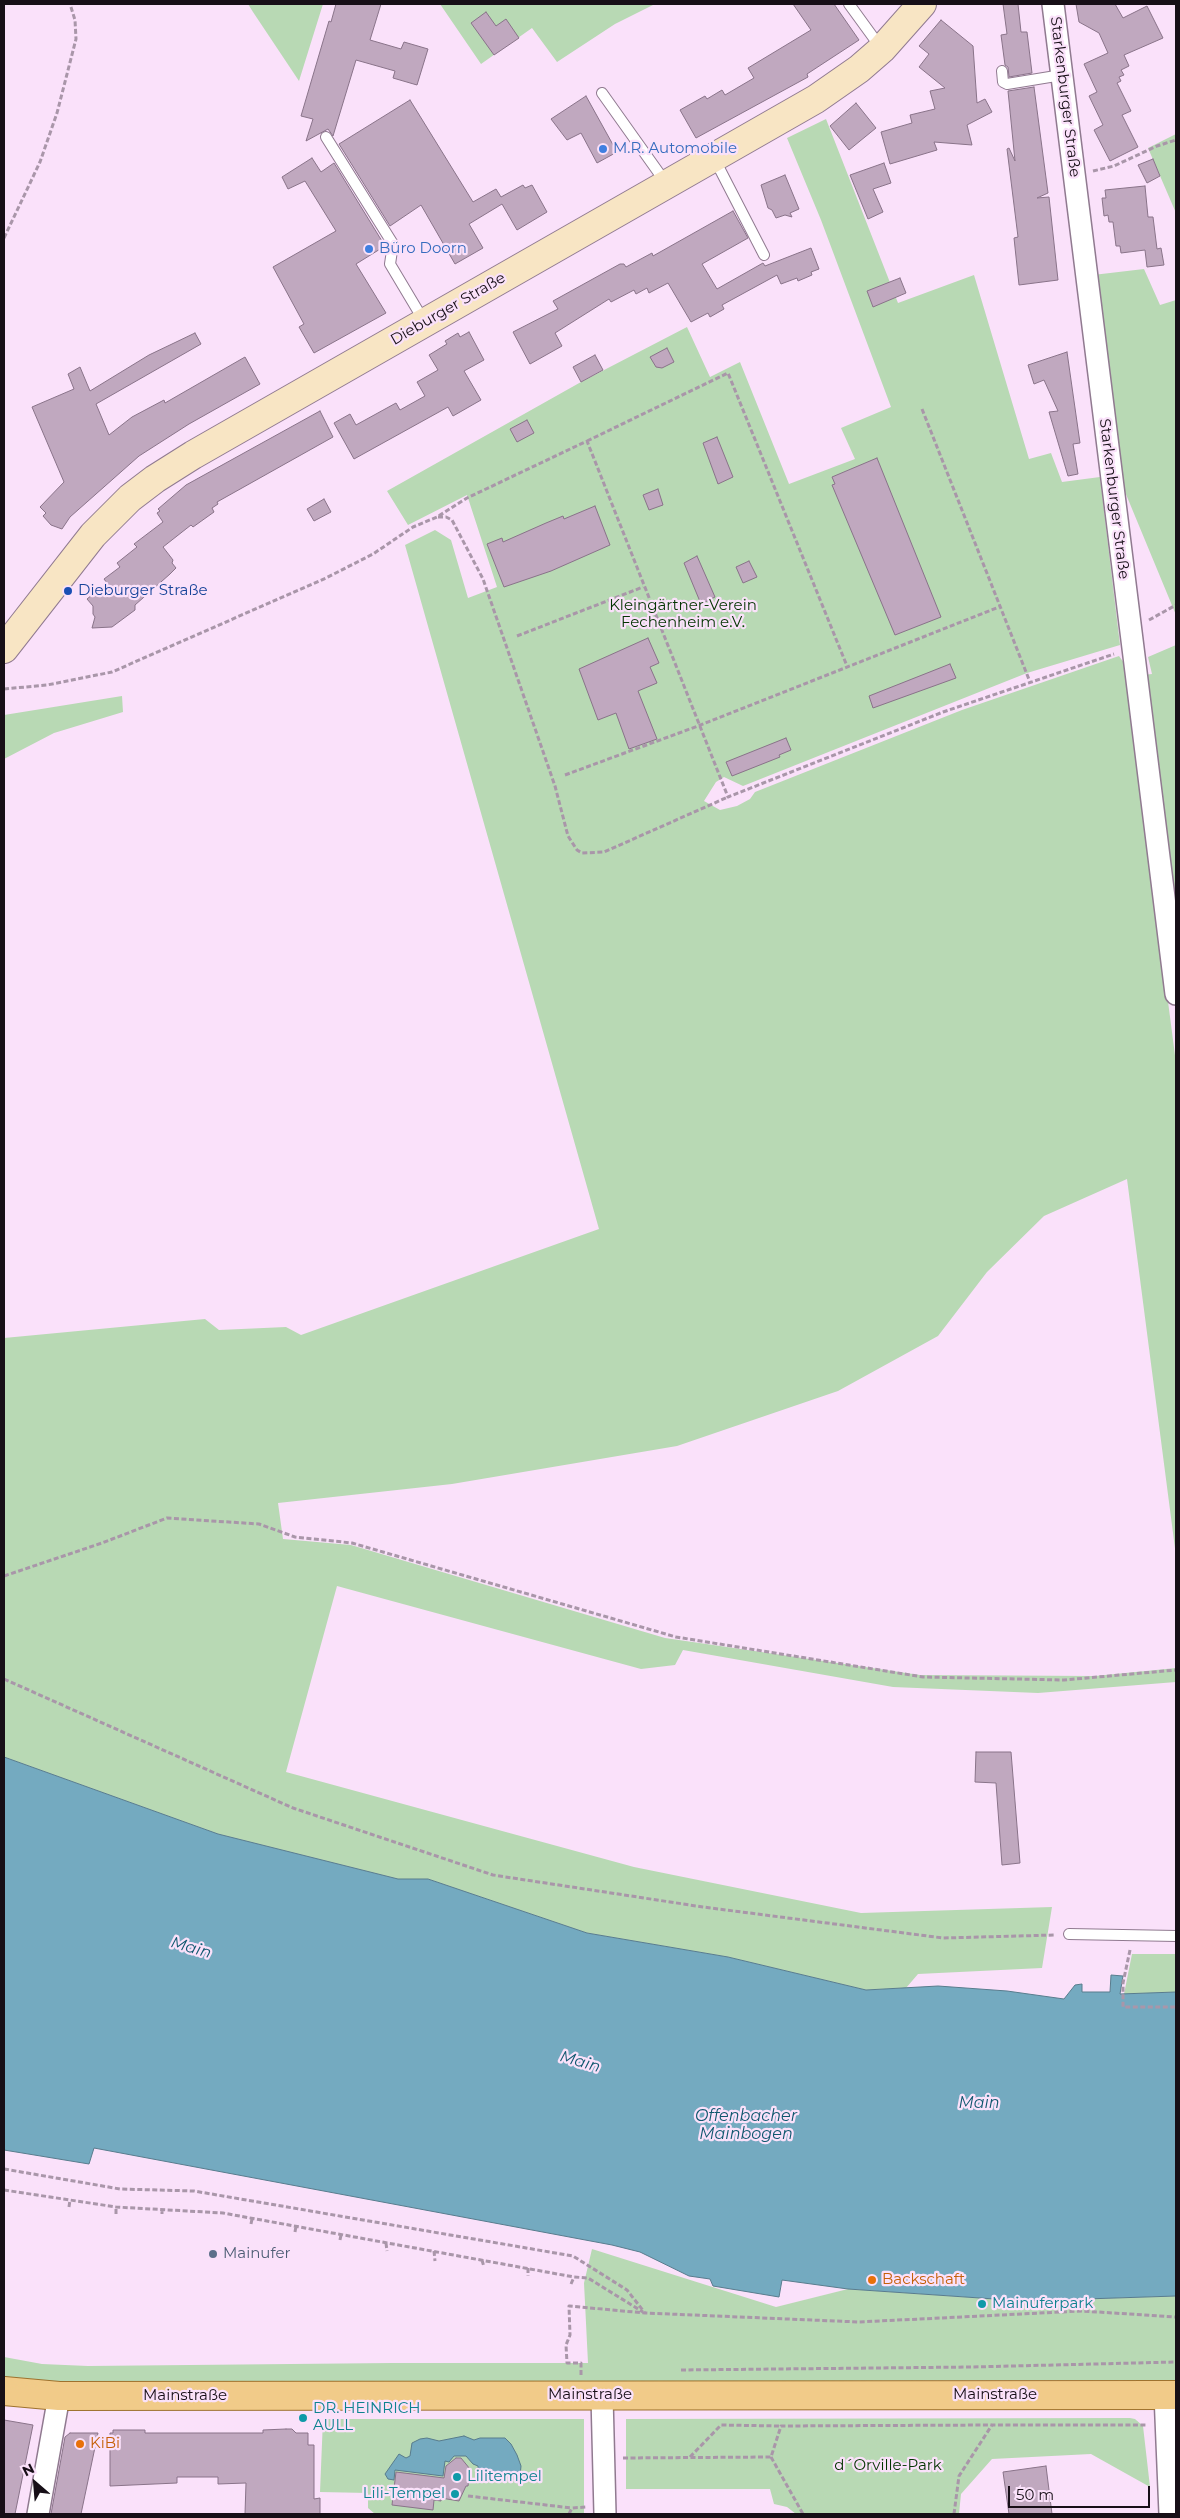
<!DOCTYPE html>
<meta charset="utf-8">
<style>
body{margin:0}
#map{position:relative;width:1180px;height:2518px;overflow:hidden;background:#fae1fa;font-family:Montserrat,sans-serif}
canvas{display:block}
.frame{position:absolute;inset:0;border:5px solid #170f17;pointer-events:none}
.north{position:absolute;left:10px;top:2458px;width:50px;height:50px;-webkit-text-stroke:4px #fae1fa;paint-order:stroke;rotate:333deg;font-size:14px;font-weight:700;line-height:20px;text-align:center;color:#170f17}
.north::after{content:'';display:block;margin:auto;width:18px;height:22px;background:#170f17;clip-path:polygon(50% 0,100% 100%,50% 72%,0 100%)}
.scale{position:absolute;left:1008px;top:2486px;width:142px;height:22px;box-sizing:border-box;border:2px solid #170f17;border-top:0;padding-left:6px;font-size:15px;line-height:18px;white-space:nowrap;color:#170f17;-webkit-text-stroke:4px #fae1fa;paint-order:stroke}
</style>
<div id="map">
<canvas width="1180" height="2518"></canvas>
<div class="frame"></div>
<div class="north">N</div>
<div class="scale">50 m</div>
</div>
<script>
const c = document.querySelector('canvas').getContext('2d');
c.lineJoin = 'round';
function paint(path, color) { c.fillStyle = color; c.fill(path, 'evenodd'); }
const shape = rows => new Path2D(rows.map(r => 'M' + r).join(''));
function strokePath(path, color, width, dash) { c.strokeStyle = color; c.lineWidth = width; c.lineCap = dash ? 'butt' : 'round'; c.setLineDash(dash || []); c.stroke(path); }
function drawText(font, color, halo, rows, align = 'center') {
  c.font = font + ' Montserrat,sans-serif'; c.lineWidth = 4.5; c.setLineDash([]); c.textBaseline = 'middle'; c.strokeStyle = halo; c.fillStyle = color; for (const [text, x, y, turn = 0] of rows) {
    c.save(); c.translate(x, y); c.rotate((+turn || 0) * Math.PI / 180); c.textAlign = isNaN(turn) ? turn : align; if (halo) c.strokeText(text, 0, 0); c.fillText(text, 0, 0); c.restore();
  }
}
paint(shape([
 [248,4,323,4,299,81,253,12],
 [440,4,652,4,653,5,615,24,557,62,532,28,481,64],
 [826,119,898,303,974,275,1029,459,1051,453,1062,482,1100,477,1120,645,1027,673,743,786,724,777,716,782,704,801,720,810,737,806,750,799,755,792,962,710,1119,656,1124,663,1176,1063,1176,1556,1127,1179,1044,1216,987,1272,938,1336,838,1391,677,1446,452,1484,278,1503,283,1539,351,1545,665,1638,920,1675,1095,1676,1176,1668,1176,1682,1038,1693,893,1687,683,1650,675,1665,641,1669,337,1586,286,1772,634,1867,861,1913,1052,1907,1042,1968,918,1974,906,1988,866,1990,728,1957,587,1933,428,1879,398,1879,218,1834,4,1757,4,1338,205,1319,219,1330,286,1327,301,1335,599,1229,405,545,435,530,451,540,468,598,497,587,467,495,408,525,387,491,581,382,687,327,710,377,740,362,789,484,855,459,841,428,891,407,821,220,787,138],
 [1176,134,1176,213,1148,148],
 [1144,269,1160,305,1176,300,1176,615,1118,475,1093,275],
 [1176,645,1176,948,1143,675,1152,674,1148,657],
 [122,696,123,712,54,733,4,759,4,715],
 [1132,1954,1176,1954,1176,1992,1124,1994],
 [592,2249,776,2307,848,2289,1024,2301,1176,2296,1176,2380,38,2383,4,2377,4,2357,42,2364,88,2366,392,2363,588,2363,584,2283],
 [1130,2418,1135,2419,1143,2426,1150,2487,1091,2454,992,2459,961,2494,959,2514,796,2514,787,2507,774,2504,770,2489,626,2489,626,2419],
 [323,2419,584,2419,584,2514,375,2514,368,2508,368,2493,320,2492]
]), '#b8d9b4');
const water = shape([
 [4,1757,218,1834,398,1879,428,1879,587,1933,728,1957,866,1990,938,1986,1007,1991,1064,1999,1075,1985,1082,1984,1082,1992,1110,1992,1111,1975,1123,1976,1120,1994,1176,1992,1176,2296,1024,2301,848,2289,782,2280,779,2297,713,2286,710,2279,689,2276,640,2252,612,2245,94,2148,89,2164,4,2150,4,1757],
 [464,2436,474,2440,480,2438,505,2438,511,2444,517,2455,521,2466,520,2476,478,2473,478,2466,473,2464,466,2456,454,2456,449,2462,445,2461,443,2476,395,2470,394,2480,388,2479,385,2474,399,2454,406,2458,410,2456,412,2443,420,2439,427,2438,439,2441,464,2436]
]);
paint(water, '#74aac0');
strokePath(water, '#587c8d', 1);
const building = shape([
 [336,4,381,4,370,40,401,49,404,42,428,49,417,85,393,78,395,71,356,60,333,136,328,129,306,141,313,119,301,116,329,21,331,22,336,4],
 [793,4,834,4,859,40,807,74,808,77,696,138,680,110,705,96,707,99,722,90,725,95,754,78,748,68,811,30,793,4],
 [1003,4,1018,4,1021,32,1027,32,1032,73,1009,77,1008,67,1005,65,1001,35,1007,34,1003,4],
 [1076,4,1115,4,1123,18,1147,6,1163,38,1124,55,1129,66,1121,70,1124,75,1119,77,1121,81,1117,83,1131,111,1122,115,1138,147,1110,161,1094,130,1103,125,1089,96,1097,92,1084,64,1108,53,1099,33,1079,22,1076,4],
 [486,12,496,26,506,19,519,38,494,55,471,23,486,12],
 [941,20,973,46,977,103,985,99,992,112,967,125,972,145,934,142,937,150,890,164,881,132,912,123,910,115,935,109,930,91,945,88,919,67,929,54,919,46,941,20],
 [1034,87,1048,193,1037,198,1049,197,1058,280,1019,285,1014,238,1018,237,1007,149,1009,148,1015,161,1008,91,1034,87],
 [586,96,617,152,597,163,581,133,567,140,551,119,586,96],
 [410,100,473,202,496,189,501,197,523,185,525,188,532,185,547,212,517,230,502,204,469,224,483,248,455,264,421,205,390,226,339,144,410,100],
 [856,103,876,128,849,150,830,126,856,103],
 [312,158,321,172,334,163,385,246,356,264,386,313,314,353,299,327,304,324,273,267,336,231,305,181,288,189,282,177,312,158],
 [1153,159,1160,176,1147,183,1138,165,1153,159],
 [884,163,891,183,873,189,883,212,868,219,850,175,884,163],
 [785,175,799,209,790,213,792,217,785,215,776,218,772,210,768,208,761,185,785,175],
 [1145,186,1148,217,1153,217,1157,249,1161,248,1164,265,1147,267,1145,250,1121,253,1120,246,1116,246,1113,222,1109,222,1108,215,1104,216,1102,198,1106,198,1105,190,1145,186],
 [733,211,748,238,702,264,717,289,763,263,765,266,811,248,819,269,811,272,812,275,798,281,797,278,781,284,777,275,722,305,724,309,710,317,708,313,691,322,668,283,649,293,647,288,636,294,634,290,611,302,609,299,555,333,562,346,530,364,513,332,558,309,553,301,620,264,624,264,626,267,652,253,653,256,733,211],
 [900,278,906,293,873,307,867,291,900,278],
 [469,332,484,360,464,371,481,400,453,416,448,407,354,459,334,423,350,414,356,425,396,403,400,410,425,396,417,382,438,370,429,355,447,344,445,341,458,333,460,337,469,332],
 [195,333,201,344,96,404,109,435,132,417,164,400,165,403,245,357,260,384,189,424,139,456,70,517,62,529,51,525,43,516,46,513,40,507,64,482,32,407,74,389,68,374,80,367,90,391,149,355,195,333],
 [667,348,674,362,662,368,656,367,650,357,667,348],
 [1067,352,1080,443,1073,444,1078,474,1068,476,1049,412,1058,411,1044,380,1034,384,1028,365,1067,352],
 [595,355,603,370,581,382,573,367,595,355],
 [320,411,333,437,217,502,218,504,212,508,214,512,193,527,191,525,163,547,173,560,172,563,176,568,170,574,135,605,135,610,112,627,92,628,95,617,93,614,93,606,87,599,107,583,104,579,120,567,117,563,137,547,134,544,163,522,157,513,160,511,158,509,186,485,320,411],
 [527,420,534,433,517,442,510,429,527,420],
 [717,437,733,477,718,484,703,443,717,437],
 [877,458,941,617,895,635,832,485,835,484,832,477,877,458],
 [658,489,663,505,649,510,643,495,658,489],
 [324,499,331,512,314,521,307,509,324,499],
 [595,506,610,545,551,571,504,587,487,544,502,538,503,542,546,523,563,516,564,519,595,506],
 [697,556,715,597,701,604,684,563,697,556],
 [749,561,757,577,743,583,736,567,749,561],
 [648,638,659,663,650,667,657,683,638,691,657,739,629,749,616,713,598,720,579,669,648,638],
 [950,664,956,678,873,708,869,696,950,664],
 [786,738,791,750,779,755,780,757,732,776,726,762,786,738],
 [976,1752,1011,1752,1020,1863,1002,1865,996,1783,975,1782,976,1752],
 [4,2420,33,2425,15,2514,4,2514,4,2420],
 [286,2429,292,2429,296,2433,308,2433,308,2445,314,2445,314,2499,320,2498,320,2514,245,2514,246,2483,218,2484,218,2477,177,2477,177,2483,110,2486,110,2433,113,2433,113,2430,145,2430,145,2433,263,2433,263,2430,286,2429],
 [70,2433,98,2433,81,2514,51,2514,65,2437,70,2433],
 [456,2458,461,2458,470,2469,468,2486,466,2486,459,2501,441,2498,441,2501,434,2500,433,2510,392,2505,396,2472,444,2478,446,2466,456,2458],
 [1046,2466,1052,2514,1009,2514,1003,2472,1046,2466]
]);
paint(building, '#c0a8bf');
strokePath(building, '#897389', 1);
const lane = shape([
 [849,4,881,48],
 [1002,71,1003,82,1007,84,1062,75],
 [602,93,666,183],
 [326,137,393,244,390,264,424,321],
 [714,158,764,255],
 [1069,1934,1176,1936]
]);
const street = shape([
 [1053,4,1176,994],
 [1165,2394,1170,2514],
 [602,2396,605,2514],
 [38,2514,59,2396]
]);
const secondary = shape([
 [4,649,93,535,130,498,155,479,193,455,816,99,859,69,882,49,922,4]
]);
const primary = shape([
 [4,2391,59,2396,1176,2395]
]);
strokePath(lane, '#907a90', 12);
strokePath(street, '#907a90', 24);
strokePath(secondary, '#907a90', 30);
strokePath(primary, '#9e722e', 30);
strokePath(shape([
 [1093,171,1114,166,1157,146,1176,140],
 [4,238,40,162,57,113,76,39,75,20,70,4],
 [922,409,1030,682],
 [587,441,728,373,847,666],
 [438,517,446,517,452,520,483,579,555,786,568,836,577,850,582,853,604,852,728,797],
 [1149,620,1176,605],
 [517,636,643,587],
 [4,689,47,685,112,672,326,578,373,554,413,527,437,517,467,498,587,441,728,797,943,712,1114,654],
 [565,775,698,726,999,607],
 [4,1576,102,1543,167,1518,259,1524,295,1537,352,1543,676,1637,923,1677,1064,1680,1176,1670],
 [4,1679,293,1808,493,1875,703,1907,943,1938,1055,1935],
 [1130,1950,1123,1983,1123,2007,1176,2007],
 [4,2169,120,2189,194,2191,573,2256,627,2290,645,2313],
 [4,2190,116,2207,223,2213,574,2277,588,2278,643,2312],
 [69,2207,70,2200],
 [162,2209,162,2215],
 [116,2214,116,2207],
 [251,2224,252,2219],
 [295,2232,296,2226],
 [340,2240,341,2235],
 [386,2243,387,2251],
 [434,2251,435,2261],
 [482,2260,484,2267],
 [528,2268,528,2276],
 [571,2284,574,2277],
 [681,2370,972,2367,1176,2362],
 [581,2375,581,2363,567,2363,566,2345,570,2335,569,2306,645,2313,859,2322,1082,2311,1176,2317],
 [690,2457,721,2425,781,2426],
 [771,2457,803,2514],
 [623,2458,771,2457,781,2426,992,2425],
 [468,2496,572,2508],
 [569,2514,572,2508,587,2507],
 [954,2514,959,2476,992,2425,1146,2425]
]), '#a996a9', 3, [5, 2.5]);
strokePath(lane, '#fff', 10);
strokePath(street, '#fff', 21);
strokePath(secondary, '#f8e5c4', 28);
strokePath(primary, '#f1cb89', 28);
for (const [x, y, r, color] of [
 [603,149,5,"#3f7fe0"],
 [369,249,5,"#3f7fe0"],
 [68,591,5,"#1a4fb4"],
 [213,2254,5,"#5c6f8a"],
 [872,2280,5,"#e8710a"],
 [982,2304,5,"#0f9aa8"],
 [303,2418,5,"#0f9aa8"],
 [80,2444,5,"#e8710a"],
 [457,2477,5,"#0f9aa8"],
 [455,2494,5,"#0f9aa8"]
]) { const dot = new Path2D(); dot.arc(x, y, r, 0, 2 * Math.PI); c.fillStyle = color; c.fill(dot); strokePath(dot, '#fae1fa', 2); }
drawText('15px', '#170f17', '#fae1fa', [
 ["Starkenburger Straße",1065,97,83],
 ["Dieburger Straße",448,309,-30],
 ["Starkenburger Straße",1114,499,83],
 ["Mainstraße",590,2395],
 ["Mainstraße",995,2395],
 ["Mainstraße",185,2396]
]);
drawText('15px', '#366cbe', '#fae1fa', [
 ["M.R. Automobile",613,149],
 ["Büro Doorn",379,249]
], 'left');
drawText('15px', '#164399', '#fae1fa', [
 ["Dieburger Straße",78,591]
], 'left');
drawText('15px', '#033501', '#fae1fa', [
 ["Kleingärtner-Verein",683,606],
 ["Fechenheim e.V.",683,623],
 ["d´Orville-Park",888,2466]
]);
drawText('15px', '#4e5e75', '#fae1fa', [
 ["Mainufer",223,2254]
], 'left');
drawText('15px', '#c56008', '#fae1fa', [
 ["Backschaft",882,2280],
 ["KiBi",90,2444]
], 'left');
drawText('15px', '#0d838f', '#fae1fa', [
 ["Mainuferpark",992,2304],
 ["DR. HEINRICH",313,2409],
 ["AULL",313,2426],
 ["Lilitempel",467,2477],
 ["Lili-Tempel",445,2494,"right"]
], 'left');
drawText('italic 16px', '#0e576e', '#fae1fa', [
 ["Main",191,1948,16],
 ["Main",580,2062,16],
 ["Main",979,2103],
 ["Offenbacher",746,2116],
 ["Mainbogen",746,2134]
]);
</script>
